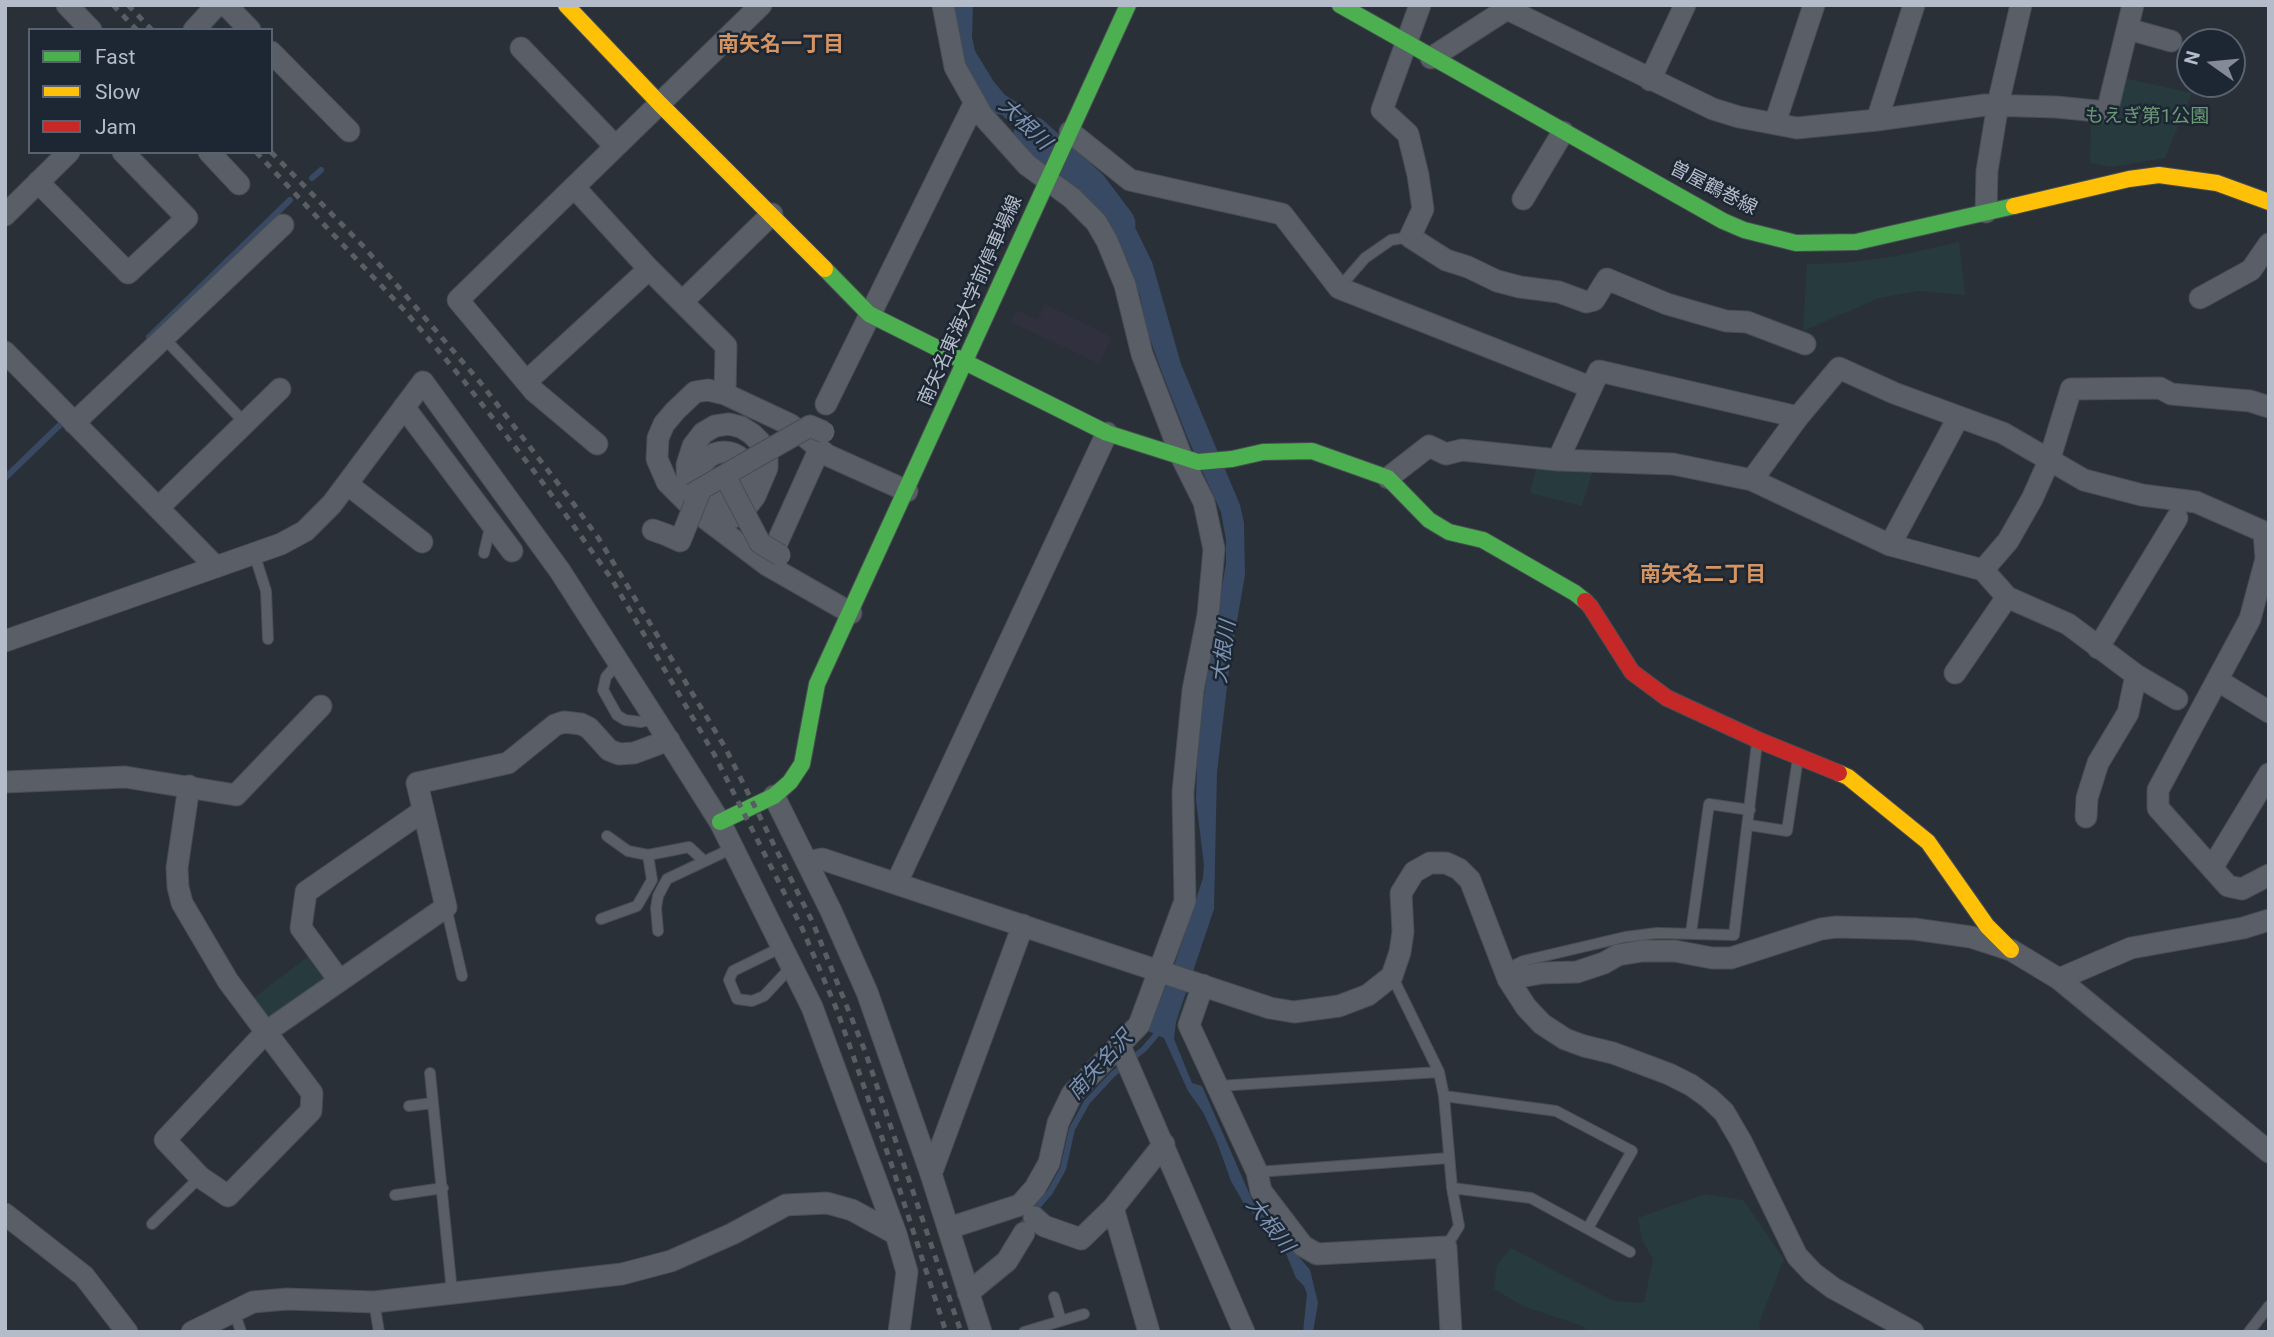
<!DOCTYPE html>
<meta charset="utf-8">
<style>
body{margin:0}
#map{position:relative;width:2274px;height:1337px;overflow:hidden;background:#2a3038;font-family:Roboto,sans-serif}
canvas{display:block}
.frame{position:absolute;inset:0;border:7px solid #b4bcc9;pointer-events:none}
.legend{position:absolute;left:28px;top:28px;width:245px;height:126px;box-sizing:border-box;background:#1d2633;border:2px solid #59626f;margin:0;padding:9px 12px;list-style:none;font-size:21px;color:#b4bcc9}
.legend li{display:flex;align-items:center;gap:14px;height:35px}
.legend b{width:35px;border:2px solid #59626f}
.north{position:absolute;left:2176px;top:28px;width:70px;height:70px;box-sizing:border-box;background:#1d2633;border:2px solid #59626f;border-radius:50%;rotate:285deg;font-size:19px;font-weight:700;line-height:28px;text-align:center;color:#b4bcc9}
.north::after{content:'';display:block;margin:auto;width:24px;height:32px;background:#848b96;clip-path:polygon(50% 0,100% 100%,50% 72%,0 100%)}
</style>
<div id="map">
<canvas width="2274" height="1337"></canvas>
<div class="frame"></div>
<ul class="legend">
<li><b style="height:9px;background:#4caf50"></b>Fast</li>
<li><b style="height:9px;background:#ffc107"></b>Slow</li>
<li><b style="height:9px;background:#c62828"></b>Jam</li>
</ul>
<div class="north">N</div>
</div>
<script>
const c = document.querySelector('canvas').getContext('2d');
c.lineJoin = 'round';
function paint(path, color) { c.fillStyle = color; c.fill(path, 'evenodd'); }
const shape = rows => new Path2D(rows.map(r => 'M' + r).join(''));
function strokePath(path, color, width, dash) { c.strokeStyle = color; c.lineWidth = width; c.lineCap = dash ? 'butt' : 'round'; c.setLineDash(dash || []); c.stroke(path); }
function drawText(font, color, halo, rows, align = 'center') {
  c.font = font + ' Roboto,"Noto Sans JP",sans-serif'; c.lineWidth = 5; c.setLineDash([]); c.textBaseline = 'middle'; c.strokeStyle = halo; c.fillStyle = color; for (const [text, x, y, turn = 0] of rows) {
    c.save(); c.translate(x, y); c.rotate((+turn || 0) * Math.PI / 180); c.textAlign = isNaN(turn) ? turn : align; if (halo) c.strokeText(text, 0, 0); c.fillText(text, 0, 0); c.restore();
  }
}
paint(shape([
 [1045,304,1112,337,1099,364,1011,322,1017,310,1038,320]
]), '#31303e');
paint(shape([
 [2124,78,2192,93,2165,158,2113,167,2090,163,2091,117],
 [1959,242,1965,295,1919,291,1879,298,1803,331,1807,264,1844,263,1897,256],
 [1537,464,1594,467,1582,506,1530,493],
 [311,954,325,974,323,983,273,1019,263,1017,251,1000],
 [1705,1194,1743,1200,1784,1259,1759,1323,1760,1332,1585,1332,1585,1327,1523,1306,1494,1289,1497,1265,1511,1248,1613,1301,1644,1303,1653,1259,1642,1240,1638,1218]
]), '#273a3e');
paint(shape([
 [951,5,973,5,972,37,975,51,994,82,1005,95,1021,105,1036,122,1103,179,1126,209,1152,262,1181,364,1240,505,1244,523,1245,575,1230,661,1217,772,1214,909,1176,1022,1174,1039,1192,1083,1202,1086,1253,1202,1310,1270,1318,1303,1313,1332,1303,1332,1307,1294,1304,1286,1296,1278,1285,1251,1243,1202,1231,1181,1217,1142,1203,1112,1188,1091,1164,1038,1148,1031,1175,963,1203,878,1204,865,1196,800,1197,764,1201,714,1226,563,1226,540,1221,512,1188,439,1163,375,1147,331,1140,296,1128,262,1112,229,1100,210,1087,196,1089,191,1083,174,1032,143,1002,115,992,113,975,87,962,55]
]), '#384963');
paint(shape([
 [1045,125,1087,159,1079,176,1051,155,1034,148]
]), '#2a3038');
strokePath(shape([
 [312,178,321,170],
 [149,337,290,200],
 [5,478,67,418],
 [1019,1228,1050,1192,1063,1169,1072,1129,1087,1102,1113,1074,1144,1049,1162,1028]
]), '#384963', 6);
strokePath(shape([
 [1032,135,1090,188,1117,224]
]), '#384963', 37);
const lane = shape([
 [1339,288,1365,258,1391,240,1410,237],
 [164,338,245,423],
 [254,553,266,591,268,639],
 [484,553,491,523],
 [618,663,606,677,603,690,617,715,625,720,641,722,655,719],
 [1749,825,1787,831,1798,758],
 [607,836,628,851,648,855,689,847,704,861],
 [446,907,462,976],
 [601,919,637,906,652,880,648,855],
 [658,931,656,908,658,896,667,879,733,848],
 [1691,933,1709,804,1750,810],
 [782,947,733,971,729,980,737,999,752,1001,764,996,792,966],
 [1505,970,1523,961,1625,937,1657,933,1734,935,1757,743],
 [1392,976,1439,1072,1444,1096,1452,1188,1459,1226,1446,1247],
 [430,1073,452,1292],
 [1218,1086,1439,1072],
 [1444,1096,1556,1111,1632,1151,1588,1228],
 [409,1106,433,1103],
 [1257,1172,1449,1158],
 [1452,1188,1531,1198,1630,1252],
 [395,1195,443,1188],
 [152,1224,200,1177],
 [1054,1297,1061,1321],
 [374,1302,379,1332],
 [234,1311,241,1332],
 [1024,1332,1084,1314],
 [2249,1332,2269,1306]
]);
const street = shape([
 [67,5,91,30],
 [226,5,250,30],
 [943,5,955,67,982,115,1027,165,1072,198,1096,222,1107,241,1125,285,1142,354,1182,458,1204,502,1214,549,1208,615,1193,690,1183,792,1185,901,1139,1025,1072,1094,1058,1123,1049,1163,1035,1188,1020,1205,949,1228],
 [1420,5,1382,110,1408,134,1418,175,1423,209,1410,237,1446,260,1468,267,1497,281,1520,287,1559,292,1586,302,1594,300,1607,279,1667,304,1726,321,1747,322,1805,344],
 [1507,9,1713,109,1739,117,1797,128,1877,120,1985,105,2056,107,2107,112,2133,5],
 [2128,29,2171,41],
 [194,30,217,5],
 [521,48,615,146],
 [271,52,349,131],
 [1431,58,1513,5],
 [1650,80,1685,5],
 [1877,120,1914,5],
 [1775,123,1814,5],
 [1070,132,1130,180,1282,214,1339,288,1590,387],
 [209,152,239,184],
 [38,182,128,273,187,218,123,152],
 [575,188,649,269,726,346,725,394],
 [1523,199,1563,132],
 [1986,212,1987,171,1998,104,2021,5],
 [5,215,69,152],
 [2200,298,2251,270,2269,244],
 [682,302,772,214],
 [5,352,216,567],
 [527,381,649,269],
 [826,404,975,102],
 [404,407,512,551],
 [74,423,283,225],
 [597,444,534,391,458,300,761,5],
 '699 477a25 25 0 1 1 50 0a25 25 0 1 1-50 0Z',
 [1558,460,1599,371,1798,417],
 [1388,478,1429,446,1446,454,1462,450,1558,460,1673,464,1752,480,1890,545,1983,570,2007,597,2068,624,2136,675,2128,713,2098,763,2087,798,2086,817],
 [1752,480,1798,417,1839,368,1894,393,2003,433,2084,480,2142,495,2196,502,2269,534],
 [347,484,422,542],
 [694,507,688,494,687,465,693,446,703,433,715,426,729,424,741,427,752,434,760,442,767,455,767,468,755,496,746,508,734,517,720,521,708,520],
 [158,508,280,389],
 [653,530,667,535],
 [2264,532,2266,559,2250,619,2158,790,2158,808,2228,886,2242,889,2269,875],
 [1890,545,1958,418],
 [767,565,819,450],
 [1983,570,2008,541,2032,499,2049,461,2071,389,2160,388,2171,394,2250,401,2269,407],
 [851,613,767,565,697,512,667,482,657,459,658,438,664,424,675,411,695,392,708,390,725,394,791,425,827,455,907,491],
 [5,641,281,544,305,531,332,504,423,382,560,571,655,719,720,822,782,947,812,1007,896,1234,907,1272,899,1332],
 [2098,648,2177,518],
 [1955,673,2007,597],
 [2136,675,2177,699],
 [2217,680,2269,712],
 [5,782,125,777,236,795,321,706],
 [189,786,177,868,178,887,182,903,228,981,266,1032,312,1093,311,1111,228,1196,200,1177,165,1140,266,1032,446,907,417,783,508,763,555,725,564,722,581,724,589,728,609,750,619,754,634,753,669,740],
 [774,796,831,911,867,992,931,1174,981,1332],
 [807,862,822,859,1270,1008,1294,1012,1339,1006,1368,995,1392,976,1400,952,1403,932,1401,893,1414,872,1430,863,1446,863,1459,869,1470,880,1508,979,1526,1007,1542,1024,1565,1039,1584,1046,1613,1053,1669,1074,1691,1085,1709,1098,1724,1112,1741,1141,1797,1256,1813,1273,1833,1288,1913,1332],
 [2212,868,2269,774],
 [897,882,1107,433],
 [1508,979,1542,973,1577,972,1604,963,1618,955,1642,951,1675,951,1712,958,1731,958,1821,929,1836,927,1914,929,1971,937,2011,950,2059,979,2269,1152],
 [2059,979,2131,948,2243,928,2269,920],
 [339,980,301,928,306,892,423,811],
 [1203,985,1189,1025,1257,1172,1261,1191,1303,1246,1317,1254,1446,1247,1451,1332],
 [1120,1046,1244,1332],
 [931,1174,1023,925],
 [1113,1208,1149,1332],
 [5,1214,84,1276,127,1332],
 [1034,1217,1044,1226,1081,1239,1113,1208,1164,1144],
 [968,1293,1007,1261,1024,1233],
 [192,1332,253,1302,287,1299,374,1302,622,1274,671,1261,732,1234,786,1205,827,1203,852,1210,896,1234]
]);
const fast = shape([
 [1340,5,1723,221,1744,230,1796,243,1856,242,2014,206],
 [825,269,869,314,1107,433,1198,462,1232,459,1263,452,1312,451,1388,478,1429,520,1449,532,1483,540,1575,593,1585,601],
 [720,822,774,796,790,782,802,764,817,684,1128,5]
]);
const slow = shape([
 [566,5,660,104,825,269],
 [2014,206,2129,179,2159,175,2217,183,2269,202],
 [1839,773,1848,777,1928,842,1987,926,2011,950]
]);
const jam = shape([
 [1585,601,1590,606,1632,672,1667,698,1758,740,1839,773]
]);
strokePath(lane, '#484c53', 12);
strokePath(street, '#484c53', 23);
strokePath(fast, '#484c53', 18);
strokePath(slow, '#484c53', 18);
strokePath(jam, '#484c53', 18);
strokePath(lane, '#5a5e66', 10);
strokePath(street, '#5a5e66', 21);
strokePath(fast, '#4caf50', 16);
strokePath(slow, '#ffc107', 16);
strokePath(jam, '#c62828', 16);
strokePath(shape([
 [113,5,137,30],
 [128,5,152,30],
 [256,152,405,311,464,381,540,479,611,578,714,754,802,928,837,1010,892,1166,946,1332],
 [271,152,365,248,480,382,573,503,599,539,726,749,813,923,865,1051,961,1332]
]), '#595d64', 5, [7, 7]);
const streetBridge = shape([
 [725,476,760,543,780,555],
 [692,494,810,426,824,432],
 [667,535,680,541,701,489]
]);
strokePath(streetBridge, '#484c53', 23, []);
strokePath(streetBridge, '#5a5e66', 21);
drawText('19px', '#6b9a76', '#1d2633', [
 ["もえぎ第1公園",2147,117]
]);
drawText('19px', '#b4bcc9', '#1d2633', [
 ["曽屋鶴巻線",1713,189,27],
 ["南矢名東海大学前停車場線",971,301,-66]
]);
drawText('bold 21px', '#d59563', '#1d2633', [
 ["南矢名一丁目",781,46],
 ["南矢名二丁目",1703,576]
]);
drawText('italic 21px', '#7c92b1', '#1d2633', [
 ["大根川",1024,125,44],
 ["大根川",1225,652,-82],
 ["南矢名沢",1101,1066,-48],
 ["大根川",1269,1226,52]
]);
</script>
